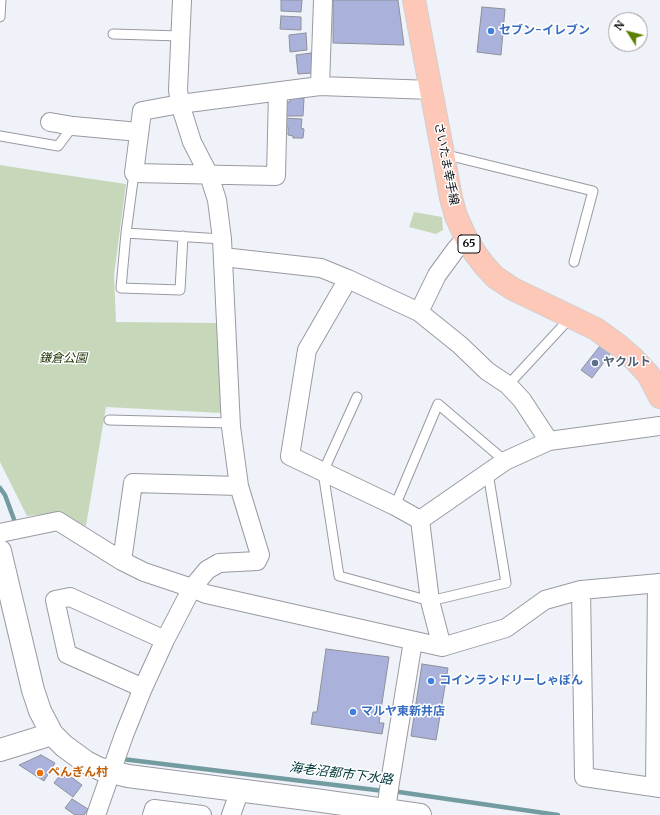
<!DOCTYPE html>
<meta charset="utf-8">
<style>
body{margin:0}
#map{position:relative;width:660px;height:815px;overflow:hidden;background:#f0f2fa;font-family:Merriweather,serif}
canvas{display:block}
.north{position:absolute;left:608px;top:12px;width:40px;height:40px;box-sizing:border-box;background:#fff;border:1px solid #9e9e9f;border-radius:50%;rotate:306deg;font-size:11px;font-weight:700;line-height:16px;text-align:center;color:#0d0d10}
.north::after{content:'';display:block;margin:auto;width:14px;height:18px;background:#5b8100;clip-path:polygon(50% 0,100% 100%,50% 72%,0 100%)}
</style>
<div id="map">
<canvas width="660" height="815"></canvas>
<div class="north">N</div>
</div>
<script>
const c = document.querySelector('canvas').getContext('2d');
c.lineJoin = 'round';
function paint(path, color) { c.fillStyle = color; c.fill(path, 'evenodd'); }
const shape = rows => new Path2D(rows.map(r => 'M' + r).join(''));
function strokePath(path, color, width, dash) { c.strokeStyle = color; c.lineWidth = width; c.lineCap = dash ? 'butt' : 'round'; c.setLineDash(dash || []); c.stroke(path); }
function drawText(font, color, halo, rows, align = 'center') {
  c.font = font + ' Merriweather,"Noto Sans JP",serif'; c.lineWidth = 3; c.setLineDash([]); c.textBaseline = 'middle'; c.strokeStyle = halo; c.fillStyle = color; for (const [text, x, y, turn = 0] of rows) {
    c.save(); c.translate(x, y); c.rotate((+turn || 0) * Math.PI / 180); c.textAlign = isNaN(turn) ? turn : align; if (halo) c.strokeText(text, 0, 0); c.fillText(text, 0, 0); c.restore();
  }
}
paint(shape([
 [0,165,38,171,126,184,114,275,116,322,219,323,221,413,106,407,86,526,56,513,27,516,0,462],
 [414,212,442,217,443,230,436,234,409,227]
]), '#c7d8ba');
strokePath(shape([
 [0,488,5,495,15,522],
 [122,759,384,791],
 [392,791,558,815]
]), '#729ca0', 4.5);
const building = shape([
 [281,0,302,0,301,12,281,11,281,0],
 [333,0,398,0,404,45,333,43,333,0],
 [482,7,505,9,501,55,477,52,482,7],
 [281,16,301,17,301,30,280,29,281,16],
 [306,33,307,50,290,52,289,35,306,33],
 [311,53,313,73,298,74,296,55,311,53],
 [290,98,304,98,303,116,285,116,285,102,290,102,290,98],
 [284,118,302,119,301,128,304,129,303,138,293,138,293,136,288,135,288,127,284,127,284,118],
 [600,346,610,354,592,378,581,370,600,346],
 [326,649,389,657,379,723,384,723,382,734,311,724,313,712,317,712,326,649],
 [422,664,448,668,436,740,411,736,422,664],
 [41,755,55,763,44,781,19,765,41,755],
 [63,771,82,785,73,797,54,783,63,771],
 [72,799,88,809,84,815,75,815,65,808,72,799]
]);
paint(building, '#aab2dc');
strokePath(building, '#8e9097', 1);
const lane = shape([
 [0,17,1,0],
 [113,34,180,36],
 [0,136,58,146,73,126],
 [443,154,593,191,574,262],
 [134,173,126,233,222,239],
 [126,233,121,288,180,290,183,236],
 [508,385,571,317],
 [357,397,323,472,339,576,430,601,506,583,488,473],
 [109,420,231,423],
 [395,506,438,404,505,461]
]);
const street = shape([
 [320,86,323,0],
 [278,92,276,176,134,173,142,111,180,104,320,86,432,90],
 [50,122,73,126,139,132],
 [223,257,321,268,348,279],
 [419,312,437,275,456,249,466,238],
 [549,441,522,400,508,385,487,371,460,345,419,312,348,279,307,350,290,456,395,506,420,520,505,461,549,441,660,426],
 [420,520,430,601,442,647],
 [0,533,58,521,122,561,144,572,192,588,206,594,442,647,506,628,545,600,581,590,660,583],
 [122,561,133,483,239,486],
 [581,590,584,777,660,788],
 [143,688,67,654,55,600,70,597,165,640],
 [655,787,657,583],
 [386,810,390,782,413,641],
 [96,815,124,735,143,688,165,640,192,588,207,570,219,563,257,561,260,555,239,486,231,427,222,239,217,200,209,175,192,142,180,104,178,90,182,0],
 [152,815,154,809,202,815],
 [231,815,240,790]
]);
const secondary = shape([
 [0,551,33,690,40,711,52,734,64,746,86,762,100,769,128,776,315,800,420,815],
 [0,750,52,734]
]);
const primary = shape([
 [414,0,443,154,451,198,456,216,466,238,475,253,484,265,495,277,513,289,596,329,618,345,633,358,648,374,660,397]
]);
strokePath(lane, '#999aa1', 11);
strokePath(street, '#999aa1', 20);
strokePath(secondary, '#999aa1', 24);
strokePath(primary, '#cfcfcf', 24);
strokePath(lane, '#fff', 9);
strokePath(street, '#fff', 18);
strokePath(secondary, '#fff', 22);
strokePath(primary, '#fdc8b8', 22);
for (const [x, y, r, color] of [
 [491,31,4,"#3f7fe0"],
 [595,363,4,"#5c6f8a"],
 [431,681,4,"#3f7fe0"],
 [353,712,4,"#3f7fe0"],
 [40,773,4,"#e8710a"]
]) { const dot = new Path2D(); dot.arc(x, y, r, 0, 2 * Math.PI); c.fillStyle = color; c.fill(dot); strokePath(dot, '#fff', 1.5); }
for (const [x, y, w] of [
 [469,244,22]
]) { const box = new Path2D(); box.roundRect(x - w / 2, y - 9, w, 18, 3); c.fillStyle = '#fff'; c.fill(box); strokePath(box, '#0d0d10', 1); }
drawText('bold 11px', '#0d0d10', null, [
 ["65",469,244]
]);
drawText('bold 12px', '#366cbe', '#fff', [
 ["セブン-イレブン",499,31],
 ["コインランドリーしゃぼん",439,681],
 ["マルヤ東新井店",361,712]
], 'left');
drawText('12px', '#0d0d10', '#fff', [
 ["さいたま幸手線",446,164,79]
]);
drawText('italic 12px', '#1c3104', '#fff', [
 ["鎌倉公園",63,359]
]);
drawText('bold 12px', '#4e5e75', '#fff', [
 ["ヤクルト",603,363]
], 'left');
drawText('bold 12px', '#c56008', '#fff', [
 ["ぺんぎん村",48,773]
], 'left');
drawText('italic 13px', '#00393d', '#fff', [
 ["海老沼都市下水路",341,774,7]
]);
</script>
